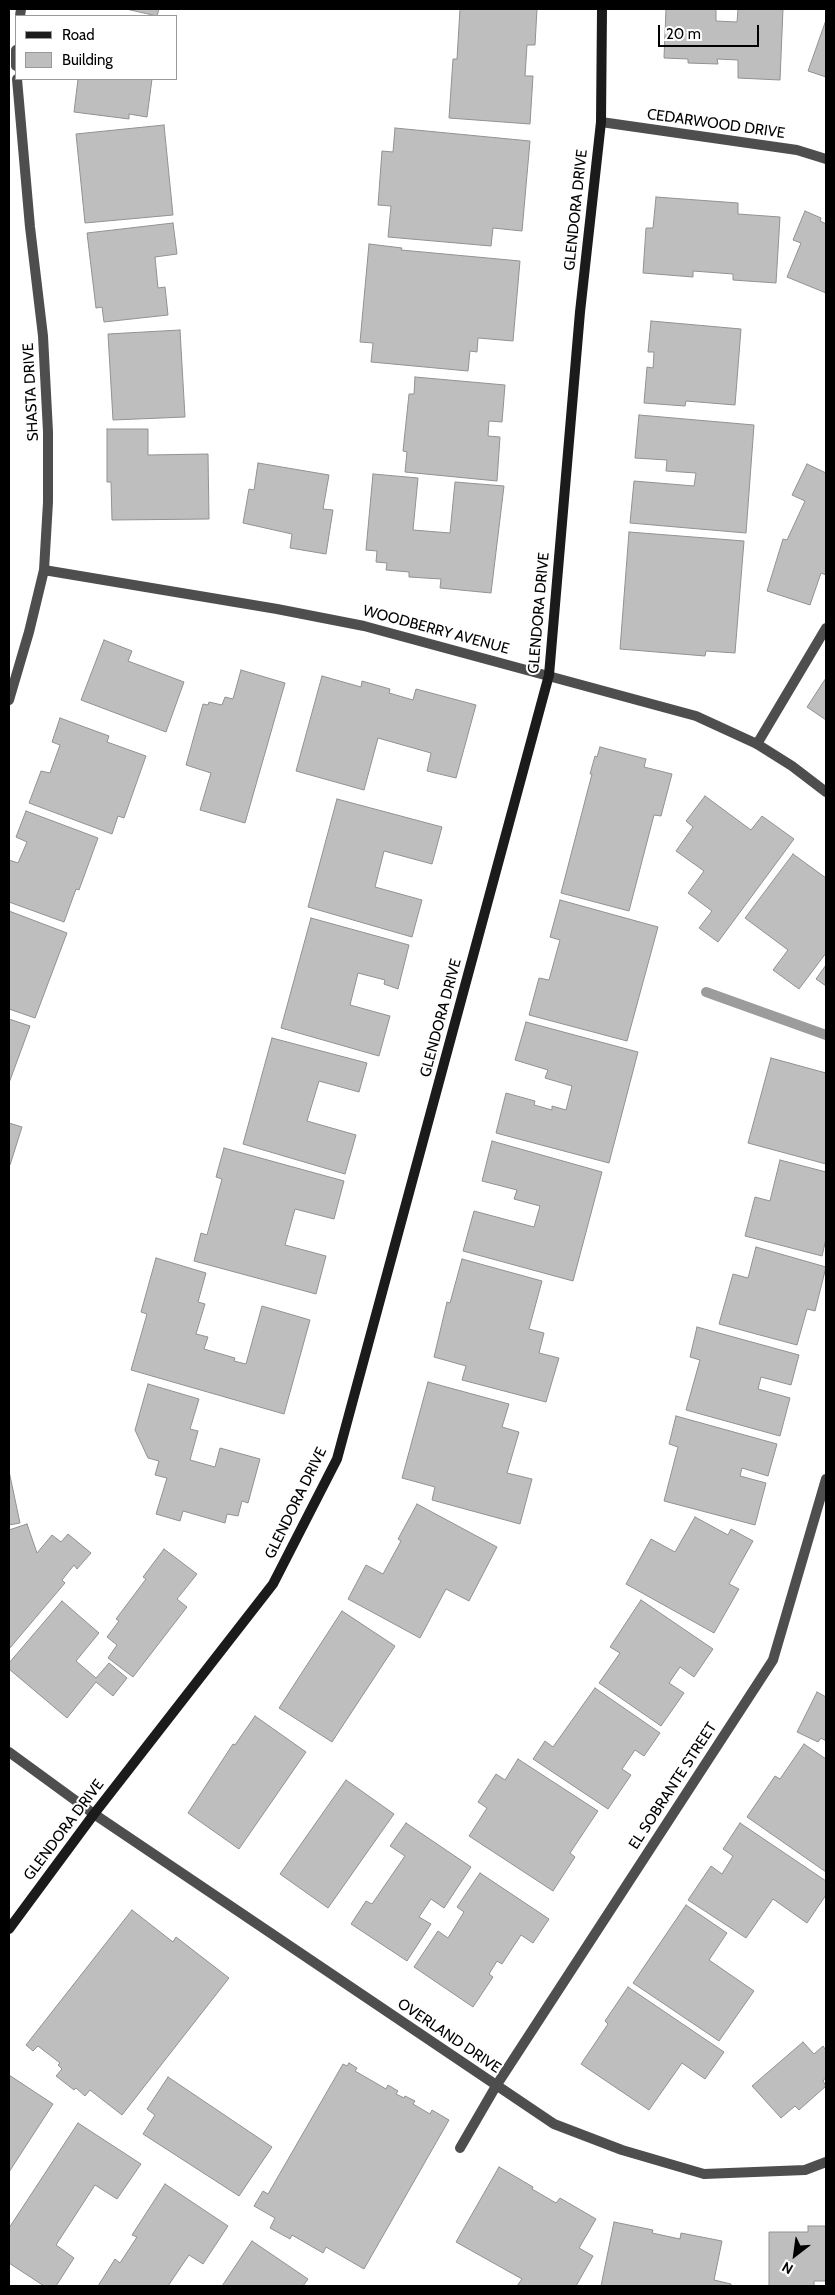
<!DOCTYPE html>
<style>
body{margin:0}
#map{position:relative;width:835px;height:2295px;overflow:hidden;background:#fff;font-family:Cabin,sans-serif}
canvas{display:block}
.frame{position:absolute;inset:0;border:10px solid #000;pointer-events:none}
.legend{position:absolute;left:15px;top:15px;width:162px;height:65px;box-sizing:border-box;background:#fff;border:1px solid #999;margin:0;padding:6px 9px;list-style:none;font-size:15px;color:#000}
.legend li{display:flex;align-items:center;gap:10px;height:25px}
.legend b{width:25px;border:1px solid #999}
.north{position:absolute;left:770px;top:2230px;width:50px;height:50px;-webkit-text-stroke:4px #fff;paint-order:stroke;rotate:210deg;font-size:14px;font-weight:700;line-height:20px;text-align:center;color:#000}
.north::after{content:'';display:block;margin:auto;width:18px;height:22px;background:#000;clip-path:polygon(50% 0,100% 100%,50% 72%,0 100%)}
.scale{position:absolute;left:658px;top:25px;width:101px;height:22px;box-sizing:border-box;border:2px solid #000;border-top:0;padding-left:6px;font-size:15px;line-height:18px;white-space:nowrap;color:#000;-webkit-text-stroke:4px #fff;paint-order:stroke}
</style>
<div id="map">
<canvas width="835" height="2295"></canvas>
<div class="frame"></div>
<ul class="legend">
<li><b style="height:6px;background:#1b1b1b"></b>Road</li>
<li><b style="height:14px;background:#bebebe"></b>Building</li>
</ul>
<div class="north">N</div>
<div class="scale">20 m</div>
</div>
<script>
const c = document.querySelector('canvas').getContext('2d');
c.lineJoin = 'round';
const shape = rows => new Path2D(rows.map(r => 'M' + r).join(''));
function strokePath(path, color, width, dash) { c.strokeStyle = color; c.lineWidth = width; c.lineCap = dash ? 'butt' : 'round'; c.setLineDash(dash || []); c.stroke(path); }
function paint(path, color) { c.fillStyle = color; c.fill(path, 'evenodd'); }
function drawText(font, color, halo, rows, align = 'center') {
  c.font = font + ' Cabin,sans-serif'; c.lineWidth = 4; c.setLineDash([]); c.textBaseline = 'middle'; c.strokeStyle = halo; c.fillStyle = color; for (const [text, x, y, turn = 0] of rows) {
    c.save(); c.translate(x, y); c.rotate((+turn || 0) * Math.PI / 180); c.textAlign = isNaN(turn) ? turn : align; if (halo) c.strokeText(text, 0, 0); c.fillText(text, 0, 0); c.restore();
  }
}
strokePath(shape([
 [706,992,826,1035]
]), '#9c9c9c', 10);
const building = shape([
 [126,9,159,9,157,16,126,9],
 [460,9,537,9,535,45,527,45,525,76,533,76,530,124,449,118,453,59,457,59,460,9],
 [666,9,716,9,716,21,737,22,738,9,783,9,780,80,738,78,738,60,717,59,718,64,688,63,688,59,664,58,666,9],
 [826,20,826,77,808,71,826,20],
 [78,79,152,79,147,117,129,114,129,119,74,112,78,79],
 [164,125,173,215,85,223,76,134,164,125],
 [395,128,530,141,522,231,493,228,491,246,388,237,391,206,378,205,382,151,393,152,395,128],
 [656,197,738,203,738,214,780,217,776,283,733,280,733,274,693,271,693,277,643,273,646,228,653,228,656,197],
 [805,211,821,218,820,221,826,224,826,293,787,277,801,243,793,240,805,211],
 [173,223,177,254,155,257,158,288,165,287,168,315,104,322,102,307,96,308,87,233,173,223],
 [369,244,402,248,401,250,520,261,513,341,478,338,477,352,470,351,468,371,371,362,373,343,360,342,369,244],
 [651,321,741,329,735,405,686,401,685,406,644,403,647,367,653,368,654,352,648,352,651,321],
 [180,330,185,417,113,420,108,334,180,330],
 [415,377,505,385,502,422,489,421,488,436,500,437,497,481,405,472,407,452,403,451,409,394,414,394,415,377],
 [639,415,754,425,746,533,630,523,634,481,694,486,696,473,666,471,667,460,635,458,639,415],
 [107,429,148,429,148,455,208,454,209,519,112,520,111,482,107,482,107,429],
 [258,463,329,475,323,509,333,510,326,554,290,548,292,534,243,523,249,489,254,490,258,463],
 [807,464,826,473,826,575,821,573,810,605,767,591,783,539,787,540,805,501,792,495,807,464],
 [373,474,418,478,413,530,450,533,455,482,504,486,491,593,440,588,441,579,409,577,409,572,386,570,387,563,376,562,377,551,366,550,373,474],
 [629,532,744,541,735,653,706,651,705,656,620,649,629,532],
 [104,640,132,651,128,661,184,682,166,732,81,700,104,640],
 [241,670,285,683,245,823,200,810,211,773,186,765,203,704,208,705,209,702,222,705,225,697,233,699,241,670],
 [322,676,361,687,362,681,390,689,389,693,413,700,416,689,476,705,456,778,427,771,431,753,378,738,364,790,296,771,322,676],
 [826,678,826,720,807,707,826,678],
 [60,718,109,736,107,742,146,756,124,818,118,816,112,834,29,803,41,771,50,773,60,745,52,742,60,718],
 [600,747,646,759,644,767,672,774,661,816,654,815,629,911,561,893,592,774,590,774,595,756,597,757,600,747],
 [705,796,751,830,762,816,794,839,718,942,699,928,712,911,688,893,704,871,676,851,693,827,686,821,705,796],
 [337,799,442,827,432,864,384,851,375,887,422,900,412,937,308,907,337,799],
 [26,811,98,838,79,890,76,889,64,922,9,902,9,860,18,863,27,842,16,837,26,811],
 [793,854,826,878,826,953,799,989,773,970,788,950,745,918,793,854],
 [560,900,658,927,627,1041,529,1015,539,978,549,980,560,940,550,937,560,900],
 [9,911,67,933,35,1018,9,1009,9,911],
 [311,918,409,945,398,989,384,984,385,980,358,973,350,1005,390,1016,379,1056,281,1028,311,918],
 [826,965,826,986,816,979,826,965],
 [9,1019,30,1026,9,1083,9,1019],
 [526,1022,638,1052,609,1163,496,1133,506,1093,535,1101,534,1105,552,1110,552,1106,566,1110,572,1086,545,1078,548,1070,515,1060,526,1022],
 [272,1038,367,1063,359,1092,319,1081,307,1121,356,1135,345,1174,243,1144,272,1038],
 [771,1058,826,1073,826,1164,748,1143,771,1058],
 [9,1123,22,1127,10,1165,9,1165,9,1123],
 [492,1141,602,1172,573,1281,463,1251,474,1211,534,1227,540,1206,514,1199,517,1190,482,1181,492,1141],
 [224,1148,344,1181,334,1219,295,1209,285,1245,326,1256,316,1294,194,1261,201,1233,207,1235,222,1179,216,1177,224,1148],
 [780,1160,826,1172,826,1239,822,1256,745,1236,755,1197,770,1201,780,1160],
 [756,1247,826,1267,815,1311,807,1309,797,1345,719,1324,733,1274,748,1278,756,1247],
 [156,1258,206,1273,198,1302,205,1304,196,1334,208,1337,204,1349,235,1358,234,1361,246,1364,262,1306,310,1320,284,1414,131,1370,147,1314,141,1312,156,1258],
 [462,1259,542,1281,529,1329,544,1333,539,1353,559,1358,546,1402,462,1380,466,1366,434,1357,447,1302,450,1303,462,1259],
 [697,1327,799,1355,791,1385,761,1377,758,1389,790,1398,780,1436,686,1410,700,1360,690,1357,697,1327],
 [428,1382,509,1404,502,1427,519,1432,507,1473,532,1479,520,1524,432,1500,435,1487,402,1478,428,1382],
 [148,1384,199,1399,190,1429,198,1431,190,1460,215,1467,220,1448,260,1459,248,1503,242,1501,238,1516,227,1514,225,1523,183,1511,180,1521,156,1514,167,1478,155,1475,159,1461,148,1458,135,1430,148,1384],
 [676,1416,777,1444,768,1476,742,1468,740,1476,766,1483,755,1525,664,1501,678,1447,669,1444,676,1416],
 [9,1471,20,1523,9,1525,9,1471],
 [417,1504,497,1547,469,1601,446,1589,420,1638,348,1599,366,1565,383,1574,401,1541,398,1539,417,1504],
 [695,1517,728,1535,731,1529,753,1541,729,1584,739,1589,714,1633,626,1584,651,1539,675,1552,695,1517],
 [27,1524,37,1553,52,1535,61,1542,68,1534,91,1553,77,1569,74,1565,62,1580,65,1583,9,1649,9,1530,27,1524],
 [164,1549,197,1574,177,1599,187,1607,133,1677,108,1658,117,1645,107,1637,119,1621,116,1619,146,1579,143,1577,164,1549],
 [641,1600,713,1649,694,1677,680,1667,669,1683,684,1693,661,1726,599,1683,620,1653,610,1647,641,1600],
 [62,1601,99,1633,76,1661,96,1678,109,1663,127,1678,113,1696,96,1682,67,1718,9,1669,9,1663,62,1601],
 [342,1611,395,1646,332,1742,279,1708,342,1611],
 [595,1688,660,1733,644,1756,635,1750,622,1769,631,1775,608,1809,533,1759,545,1741,553,1747,595,1688],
 [817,1692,826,1697,826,1741,821,1738,818,1742,797,1732,817,1692],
 [255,1716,306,1752,239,1849,188,1813,233,1744,235,1745,255,1716],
 [804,1744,826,1759,826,1872,747,1817,775,1776,780,1779,804,1744],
 [518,1759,598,1811,570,1853,575,1857,553,1891,469,1836,487,1808,478,1802,496,1774,505,1780,518,1759],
 [346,1780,394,1814,328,1908,280,1874,346,1780],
 [406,1823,471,1867,444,1908,431,1899,419,1917,431,1924,407,1961,351,1924,366,1901,372,1904,405,1856,390,1846,406,1823],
 [740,1823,826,1881,826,1895,807,1923,773,1899,746,1938,688,1900,711,1866,722,1874,733,1856,723,1849,740,1823],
 [480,1873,549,1919,533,1943,521,1935,502,1964,497,1961,489,1974,493,1977,473,2007,414,1967,438,1931,448,1938,464,1912,457,1907,480,1873],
 [686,1905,727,1933,709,1960,754,1991,719,2041,633,1983,686,1905],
 [132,1910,173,1942,176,1937,229,1978,122,2115,90,2090,85,2096,76,2088,74,2090,56,2076,62,2069,58,2065,60,2063,38,2046,33,2051,26,2045,132,1910],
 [628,1987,724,2052,705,2079,682,2063,649,2110,581,2064,608,2024,605,2021,628,1987],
 [803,2042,814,2054,823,2046,825,2049,826,2047,826,2077,823,2081,826,2086,799,2110,795,2106,781,2118,752,2086,803,2042],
 [349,2063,357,2068,355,2071,386,2089,388,2085,398,2091,396,2094,404,2098,405,2096,415,2101,413,2104,430,2114,432,2110,449,2120,364,2269,326,2247,323,2253,292,2235,290,2239,270,2228,275,2218,254,2206,263,2191,268,2194,343,2064,347,2066,349,2063],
 [9,2075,53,2104,9,2172,9,2075],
 [168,2077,272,2147,239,2196,143,2134,155,2115,147,2109,168,2077],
 [78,2123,141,2164,117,2199,95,2185,56,2245,74,2258,56,2286,44,2286,9,2263,9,2228,78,2123],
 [499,2167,533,2187,532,2189,556,2203,560,2198,596,2219,579,2248,593,2256,576,2286,517,2286,522,2279,456,2242,499,2167],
 [165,2184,228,2226,203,2264,189,2255,168,2286,98,2286,115,2259,120,2263,137,2237,132,2235,165,2184],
 [614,2222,653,2230,652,2233,680,2239,681,2233,722,2241,714,2280,731,2284,731,2286,601,2286,614,2222],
 [808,2226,826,2226,826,2281,814,2281,814,2286,769,2286,769,2232,808,2232,808,2226],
 [252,2241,308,2279,303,2286,222,2286,252,2241]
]);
paint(building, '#bebebe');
strokePath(building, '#929292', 1);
strokePath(shape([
 [757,744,826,628],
 [460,2148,496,2086]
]), '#4e4e4e', 10);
strokePath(shape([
 [20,16,21,9],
 [16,50,16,66],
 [601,122,797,150,826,159],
 [44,570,277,609,364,626,696,716,757,744,792,766,826,792],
 [9,700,29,632,44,570,48,502,48,432,43,336,30,227,17,79],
 [9,1752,94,1814,554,2124,622,2150,704,2174,805,2170,826,2162],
 [496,2086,773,1660,826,1479]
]), '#4e4e4e', 10);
strokePath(shape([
 [9,1929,94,1814,273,1584,337,1459,549,675,580,312,601,122,602,9]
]), '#1b1b1b', 10);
drawText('15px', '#000', '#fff', [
 ["CEDARWOOD DRIVE",716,124,8],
 ["GLENDORA DRIVE",576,210,-84],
 ["SHASTA DRIVE",31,392,-93],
 ["GLENDORA DRIVE",539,613,-85],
 ["WOODBERRY AVENUE",436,630,15],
 ["GLENDORA DRIVE",441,1018,-75],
 ["GLENDORA DRIVE",296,1503,-64],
 ["EL SOBRANTE STREET",673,1786,-57],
 ["GLENDORA DRIVE",64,1830,-53],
 ["OVERLAND DRIVE",449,2036,34]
]);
</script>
